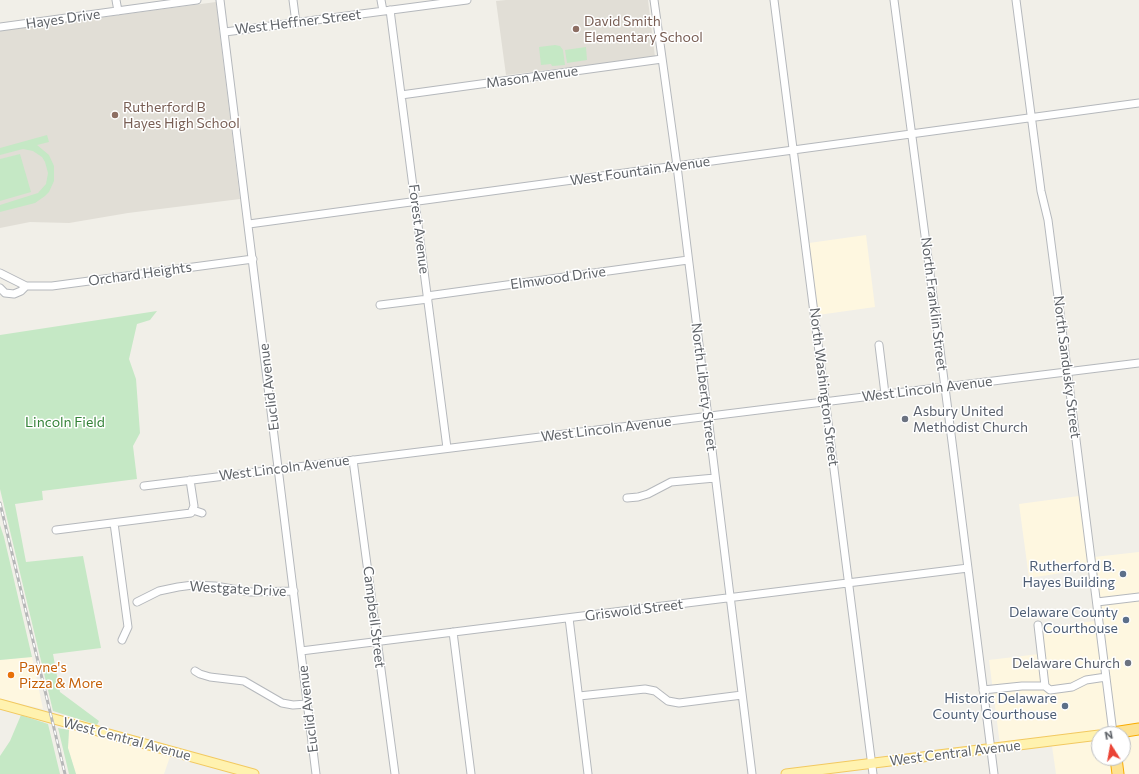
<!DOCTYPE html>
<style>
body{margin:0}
#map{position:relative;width:1139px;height:774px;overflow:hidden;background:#f1efe8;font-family:Commissioner,sans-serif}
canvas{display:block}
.north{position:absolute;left:1091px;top:726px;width:40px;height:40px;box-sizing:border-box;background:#fff;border:1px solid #bfc1c3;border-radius:50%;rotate:349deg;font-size:11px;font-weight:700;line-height:16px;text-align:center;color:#5f6368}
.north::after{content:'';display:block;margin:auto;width:14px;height:18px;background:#ea4335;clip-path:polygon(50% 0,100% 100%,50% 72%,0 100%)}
</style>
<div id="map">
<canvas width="1139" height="774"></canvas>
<div class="north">N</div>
</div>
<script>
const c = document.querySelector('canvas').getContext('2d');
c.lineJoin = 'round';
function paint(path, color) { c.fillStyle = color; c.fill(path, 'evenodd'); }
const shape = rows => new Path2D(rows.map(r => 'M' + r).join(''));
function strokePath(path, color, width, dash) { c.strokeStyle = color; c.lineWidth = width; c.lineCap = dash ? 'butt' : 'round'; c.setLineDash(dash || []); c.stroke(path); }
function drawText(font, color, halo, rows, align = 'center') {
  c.font = font + ' Commissioner,sans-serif'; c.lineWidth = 3; c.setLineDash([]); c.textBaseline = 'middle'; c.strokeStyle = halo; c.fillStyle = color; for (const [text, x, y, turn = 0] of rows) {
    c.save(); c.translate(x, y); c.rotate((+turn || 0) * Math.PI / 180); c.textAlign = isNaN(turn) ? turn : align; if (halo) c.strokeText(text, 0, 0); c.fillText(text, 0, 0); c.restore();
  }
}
paint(shape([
 [866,235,875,307,818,315,809,243],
 [1086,495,1094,557,1139,552,1139,774,1056,774,1051,739,1000,745,989,660,1039,654,1036,628,1095,621,1088,569,1029,578,1019,504],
 [1099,734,1123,734,1123,758,1099,758],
 [32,657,43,709,0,699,0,660],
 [72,717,173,748,164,774,76,774,68,748,69,730]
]), '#fef7e0');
paint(shape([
 [506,0,648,0,655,57,506,75,496,1],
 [216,2,240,199,128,213,69,223,30,222,0,228,0,31]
]), '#e1ded6');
paint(shape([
 [555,45,560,46,563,50,565,65,552,66,551,64,541,65,539,47],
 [586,47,587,60,567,63,565,50],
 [47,135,49,142,37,145,49,155,54,166,54,181,49,192,45,196,35,203,0,212,0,205,38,193,46,184,48,173,45,162,42,157,33,151,23,149,0,155,0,148],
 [20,154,31,192,0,201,0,159],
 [157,311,150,320,137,324,129,359,136,379,140,433,133,446,137,479,42,491,43,500,15,504,26,562,83,556,101,648,53,654,60,692,99,721,97,725,53,711,0,489,0,335],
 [0,525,4,537,32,657,0,660],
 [21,715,48,724,60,774,0,774,0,756,10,741],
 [58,728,69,730,68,748,76,774,69,774]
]), '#c5e8c5');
const minor = shape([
 [116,0,118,11],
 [220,0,316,774],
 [293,0,296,23],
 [381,0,383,11],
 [654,0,677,166,752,774],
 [774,0,873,774],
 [894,0,949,418,994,774],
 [1016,0,1041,191,1048,220,1058,297,1113,733],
 [390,10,447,448],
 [0,27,197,0],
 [225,32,467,0],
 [401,95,662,59],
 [249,224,1139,103],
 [0,273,26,286],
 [0,288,5,293,14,294,21,291,26,286,52,286,253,259],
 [427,296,688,260],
 [380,305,428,299],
 [879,345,885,394],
 [353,460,395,774],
 [144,486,1139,363],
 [627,498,638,497,648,494,671,482,715,478],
 [193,510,202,513],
 [114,523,128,627,122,640],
 [56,530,191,513,194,506,190,480],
 [137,602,159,591,178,587,193,585,215,586,251,592,294,591],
 [1097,602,1139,597],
 [569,618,588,774],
 [1038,625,1045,686],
 [453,632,471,774],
 [301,651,968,568],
 [195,671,200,674,210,677,244,681,282,703,293,705,307,704],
 [983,690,1022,686,1045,686,1050,690,1072,687,1086,680,1106,677],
 [579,696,645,689,655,691,668,701,679,703,742,695]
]);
const major = shape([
 [0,704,254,774],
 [786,774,1099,735]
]);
const highway = shape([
 [1113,734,1113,733,1139,729],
 [1116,758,1118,774]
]);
strokePath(minor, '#b5b8bc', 9);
strokePath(major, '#f2c960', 11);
strokePath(highway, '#f9ab00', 13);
strokePath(minor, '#fff', 7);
strokePath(major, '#fff2af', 9);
strokePath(highway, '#fde293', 11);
const rail = shape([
 [0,503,65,774]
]);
strokePath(rail, '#b6b7b8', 3);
strokePath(rail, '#fff', 1.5, [4.5]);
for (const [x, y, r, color] of [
 [576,29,4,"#8d6e63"],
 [115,115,4,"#8d6e63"],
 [905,419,4,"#6b7280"],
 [1123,574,4,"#5c6f8a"],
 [1126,620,4,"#5c6f8a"],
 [1128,663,4,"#6b7280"],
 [11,675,4,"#e8710a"],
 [1065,706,4,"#5c6f8a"]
]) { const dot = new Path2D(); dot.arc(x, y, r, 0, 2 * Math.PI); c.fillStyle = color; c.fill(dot); strokePath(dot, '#fff', 1.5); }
drawText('14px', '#5f6368', '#fff', [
 ["Hayes Drive",63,19,-8],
 ["West Heffner Street",298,22,-7],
 ["Mason Avenue",532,77,-8],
 ["West Fountain Avenue",640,171,-8],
 ["Forest Avenue",419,229,83],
 ["Orchard Heights",140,274,-8],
 ["Elmwood Drive",558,278,-8],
 ["North Franklin Street",934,304,83],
 ["North Sandusky Street",1067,367,83],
 ["Euclid Avenue",269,387,-97],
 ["North Liberty Street",704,387,83],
 ["North Washington Street",824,387,83],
 ["West Lincoln Avenue",927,389,-7],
 ["West Lincoln Avenue",606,429,-7],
 ["West Lincoln Avenue",284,468,-7],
 ["Westgate Drive",238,589,3],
 ["Griswold Street",634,610,-7],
 ["Campbell Street",374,617,83],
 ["Euclid Avenue",308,709,-97],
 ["West Central Avenue",127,739,15],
 ["West Central Avenue",955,753,-7]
]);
drawText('14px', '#785e54', '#fff', [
 ["David Smith",584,21],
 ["Elementary School",584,37],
 ["Rutherford B",123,107],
 ["Hayes High School",123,123]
], 'left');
drawText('14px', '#5b616d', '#fff', [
 ["Asbury United",913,411],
 ["Methodist Church",913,427],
 ["Delaware Church",1120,663,"right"]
], 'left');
drawText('14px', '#348238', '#fff', [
 ["Lincoln Field",65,422]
]);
drawText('14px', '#4e5e75', '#fff', [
 ["Rutherford B.",1115,566],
 ["Hayes Building",1115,582],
 ["Delaware County",1118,612],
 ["Courthouse",1118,628],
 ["Historic Delaware",1057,698],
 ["County Courthouse",1057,714]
], 'right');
drawText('14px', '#c56008', '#fff', [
 ["Payne's",19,667],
 ["Pizza & More",19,683]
], 'left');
</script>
